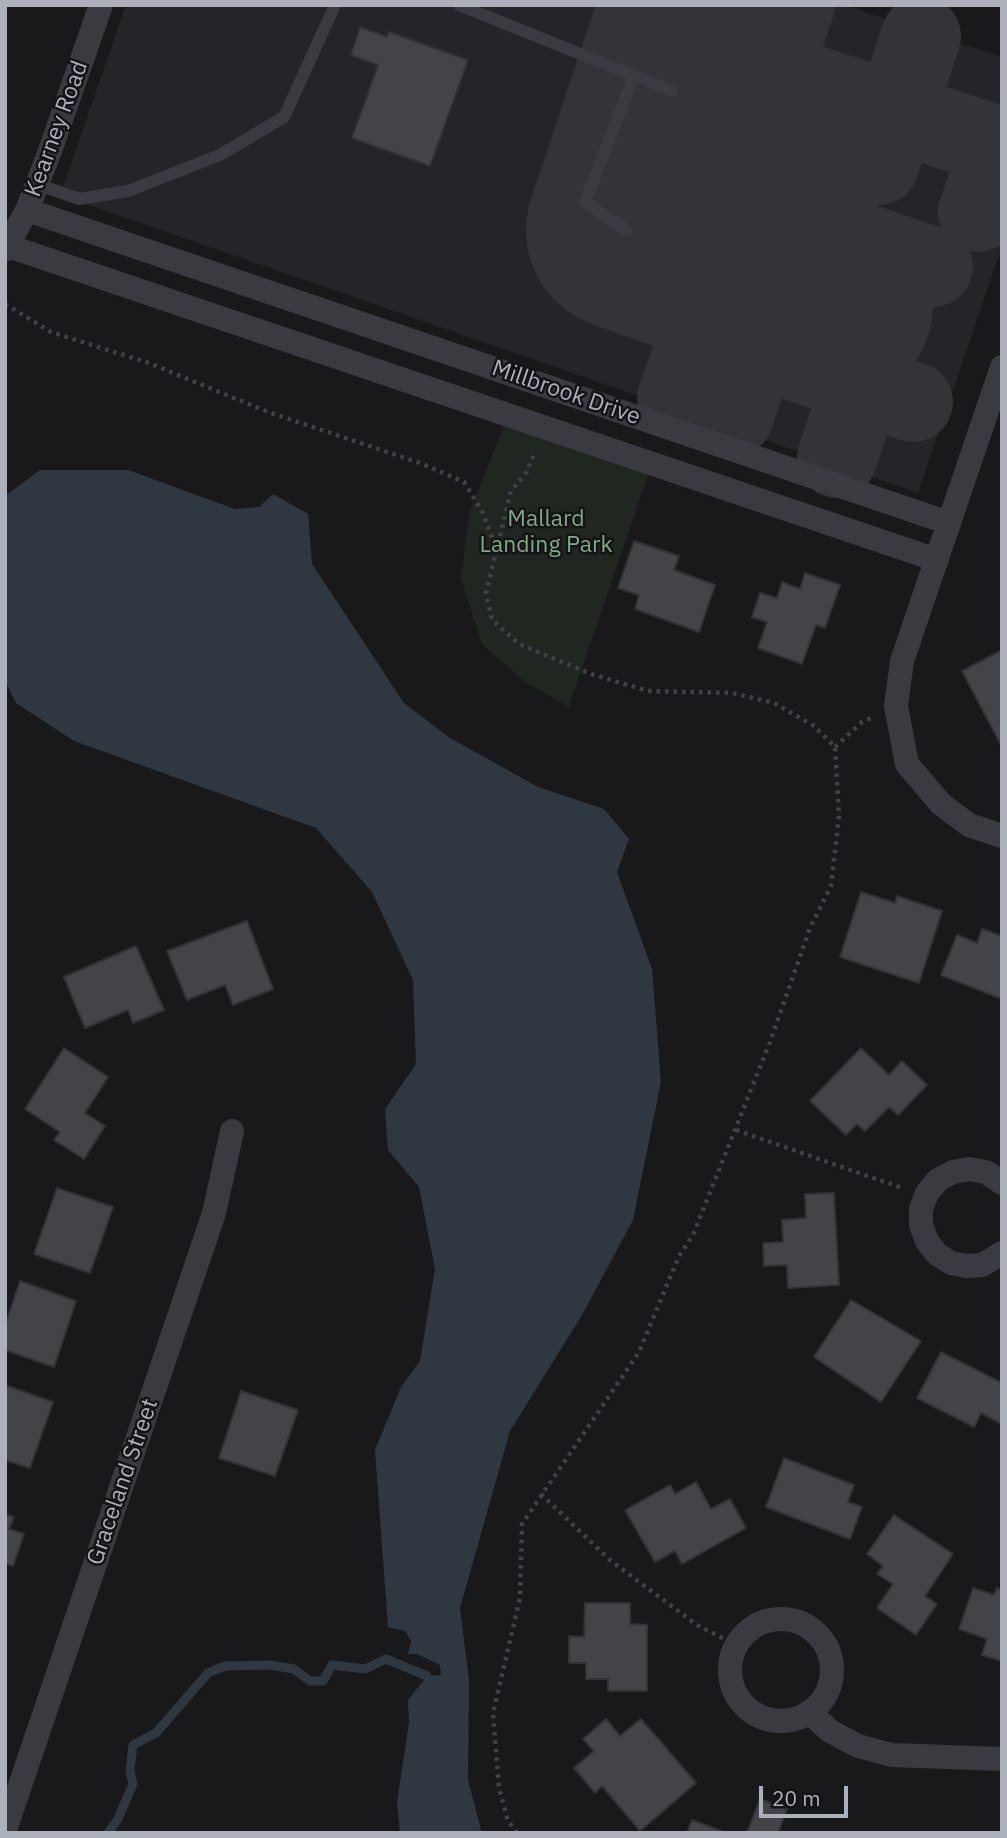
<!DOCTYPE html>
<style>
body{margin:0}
#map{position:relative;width:1007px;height:1838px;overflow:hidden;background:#19191c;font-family:"IBM Plex Sans",sans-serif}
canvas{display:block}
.frame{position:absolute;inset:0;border:7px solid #acb0bb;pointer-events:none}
.scale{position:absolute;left:759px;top:1786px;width:89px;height:32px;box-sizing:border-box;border:4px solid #acb0bb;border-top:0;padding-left:9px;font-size:21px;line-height:24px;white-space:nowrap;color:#acb0bb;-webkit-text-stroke:5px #141417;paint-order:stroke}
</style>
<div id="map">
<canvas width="1007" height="1838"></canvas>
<div class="frame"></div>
<div class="scale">20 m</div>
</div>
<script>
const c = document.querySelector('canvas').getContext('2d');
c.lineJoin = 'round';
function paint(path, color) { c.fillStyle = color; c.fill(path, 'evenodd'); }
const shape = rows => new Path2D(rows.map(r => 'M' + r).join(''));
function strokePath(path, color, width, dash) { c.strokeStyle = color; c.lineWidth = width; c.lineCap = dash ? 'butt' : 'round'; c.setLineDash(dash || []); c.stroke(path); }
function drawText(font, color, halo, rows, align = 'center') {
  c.font = font + ' "IBM Plex Sans",sans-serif'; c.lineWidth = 5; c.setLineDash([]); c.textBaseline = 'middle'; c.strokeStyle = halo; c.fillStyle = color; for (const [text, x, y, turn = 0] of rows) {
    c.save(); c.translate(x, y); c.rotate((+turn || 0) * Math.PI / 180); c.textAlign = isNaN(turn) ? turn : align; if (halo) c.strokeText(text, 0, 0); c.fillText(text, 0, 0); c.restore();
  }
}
paint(shape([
 [126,5,844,5,1002,57,1002,246,918,493,60,195]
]), '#252529');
paint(shape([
 [508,414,652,463,569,707,525,682,482,644,461,579,469,514]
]), '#1f2720');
paint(shape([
 [40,470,128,470,235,509,259,507,273,494,308,514,312,564,404,703,450,738,538,787,604,809,629,839,617,872,652,969,661,1082,633,1220,582,1315,510,1431,460,1608,469,1680,468,1780,482,1833,400,1833,397,1803,409,1722,408,1700,427,1676,441,1675,440,1665,417,1654,408,1654,411,1641,405,1631,388,1627,375,1450,401,1387,420,1361,435,1269,419,1187,388,1150,385,1109,416,1064,413,980,372,892,316,828,74,741,16,703,5,681,5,496]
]), '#2f3840');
strokePath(shape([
 [108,1833,118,1819,133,1784,130,1771,133,1745,156,1733,208,1673,225,1666,270,1665,294,1669,310,1681,323,1681,332,1665,365,1669,386,1659,427,1676]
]), '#2f3840', 9);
strokePath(shape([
 [772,72,795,5],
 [752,133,848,167,807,297],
 [879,165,921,36],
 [775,214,933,267],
 [677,398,702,328],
 [913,402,702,328,694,306,772,72,1001,147,978,212],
 [734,416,756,346],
 [837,458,885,315]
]), '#333438', 80);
strokePath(shape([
 [701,5,626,230,833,305]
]), '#333438', 200);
const building = shape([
 [360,27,387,37,389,32,468,60,430,166,352,138,378,65,351,55,360,27],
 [634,541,679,556,674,570,715,585,699,632,635,609,639,595,618,588,634,541],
 [805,573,840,585,825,628,816,625,802,664,758,648,767,622,752,617,760,593,777,598,782,582,800,589,805,573],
 [1002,650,1002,747,962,671,1002,650],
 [861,892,895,903,897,896,942,911,919,983,840,957,861,892],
 [247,921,273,989,233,1005,225,985,187,1000,167,951,247,921],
 [982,929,1002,936,1002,999,941,975,957,935,977,943,982,929],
 [136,946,164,1010,133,1023,128,1010,85,1028,64,977,136,946],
 [64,1048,108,1077,85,1113,105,1126,84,1159,54,1140,60,1132,25,1109,64,1048],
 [861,1048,889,1075,902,1061,927,1085,898,1115,889,1107,865,1131,857,1124,846,1135,810,1101,861,1048],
 [57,1188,113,1207,90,1273,34,1254,57,1188],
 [834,1193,839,1285,788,1288,787,1265,764,1266,763,1243,783,1242,782,1220,806,1218,805,1194,834,1193],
 [20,1281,76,1301,54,1367,5,1350,5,1326,20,1281],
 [851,1300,921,1341,881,1402,814,1357,851,1300],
 [941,1352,1002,1383,1002,1424,981,1413,974,1427,917,1398,941,1352],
 [5,1385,53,1402,30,1468,5,1460,5,1385],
 [241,1391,298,1410,275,1476,219,1458,241,1391],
 [784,1458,854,1485,848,1502,862,1507,850,1539,766,1507,784,1458],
 [696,1482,711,1509,730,1499,746,1528,682,1564,675,1551,655,1562,625,1510,670,1485,675,1494,696,1482],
 [5,1514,14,1517,9,1529,24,1534,13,1566,5,1563,5,1514],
 [894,1515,953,1554,925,1596,937,1604,916,1635,877,1608,893,1584,877,1574,883,1566,867,1554,894,1515],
 [973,1588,994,1595,997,1588,1002,1590,1002,1661,982,1655,987,1639,959,1629,973,1588],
 [585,1603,630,1603,630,1624,647,1625,647,1691,608,1691,608,1679,586,1679,586,1663,569,1663,569,1636,584,1637,585,1603],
 [606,1719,620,1736,641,1719,696,1783,640,1831,602,1786,595,1793,574,1768,594,1751,583,1739,606,1719],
 [760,1799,787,1809,778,1833,747,1833,760,1799],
 [692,1820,727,1833,687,1833,692,1820]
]);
paint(building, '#434448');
strokePath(building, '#333337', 2);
strokePath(shape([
 [5,304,51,332,149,363,268,412,420,463,464,482,483,513,497,551],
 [835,747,862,722,873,717],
 [736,1130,902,1188],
 [541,1494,611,1561,697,1625,736,1645],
 [517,1833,508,1821,499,1788,493,1713,520,1598,522,1524,639,1352,679,1256,693,1235,770,1042,810,928,831,886,839,816,835,747,814,726,774,703,733,693,648,691,591,674,519,644,492,620,486,593,511,491,526,473,535,452]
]), '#404248', 4.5, [3.5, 5]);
strokePath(shape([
 [459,5,672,91],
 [37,184,79,199,128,191,220,155,284,117,335,5],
 [626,230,585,202,634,76]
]), '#3a3b41', 12);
strokePath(shape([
 [27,210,949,523],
 [8,246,937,560],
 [5,250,27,210,50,151,101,5],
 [1002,367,902,661,896,706,907,764,941,804,969,825,1002,836],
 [1002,1183,986,1172,969,1169,953,1172,938,1180,927,1193,921,1209,921,1225,927,1241,937,1254,951,1263,966,1266,982,1265,1002,1253],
 '730 1670a51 51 0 1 1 102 0a51 51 0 1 1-102 0Z',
 [809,1712,830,1731,858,1746,892,1755,1002,1759],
 [5,1830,214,1213,232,1131]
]), '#3a3b41', 24);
drawText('23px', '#acb0bb', '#141417', [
 ["Kearney Road",57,129,-70],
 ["Millbrook Drive",566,393,19],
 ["Graceland Street",123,1482,-71]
]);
drawText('23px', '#83a687', '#141417', [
 ["Mallard",546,519],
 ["Landing Park",546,545]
]);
</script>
